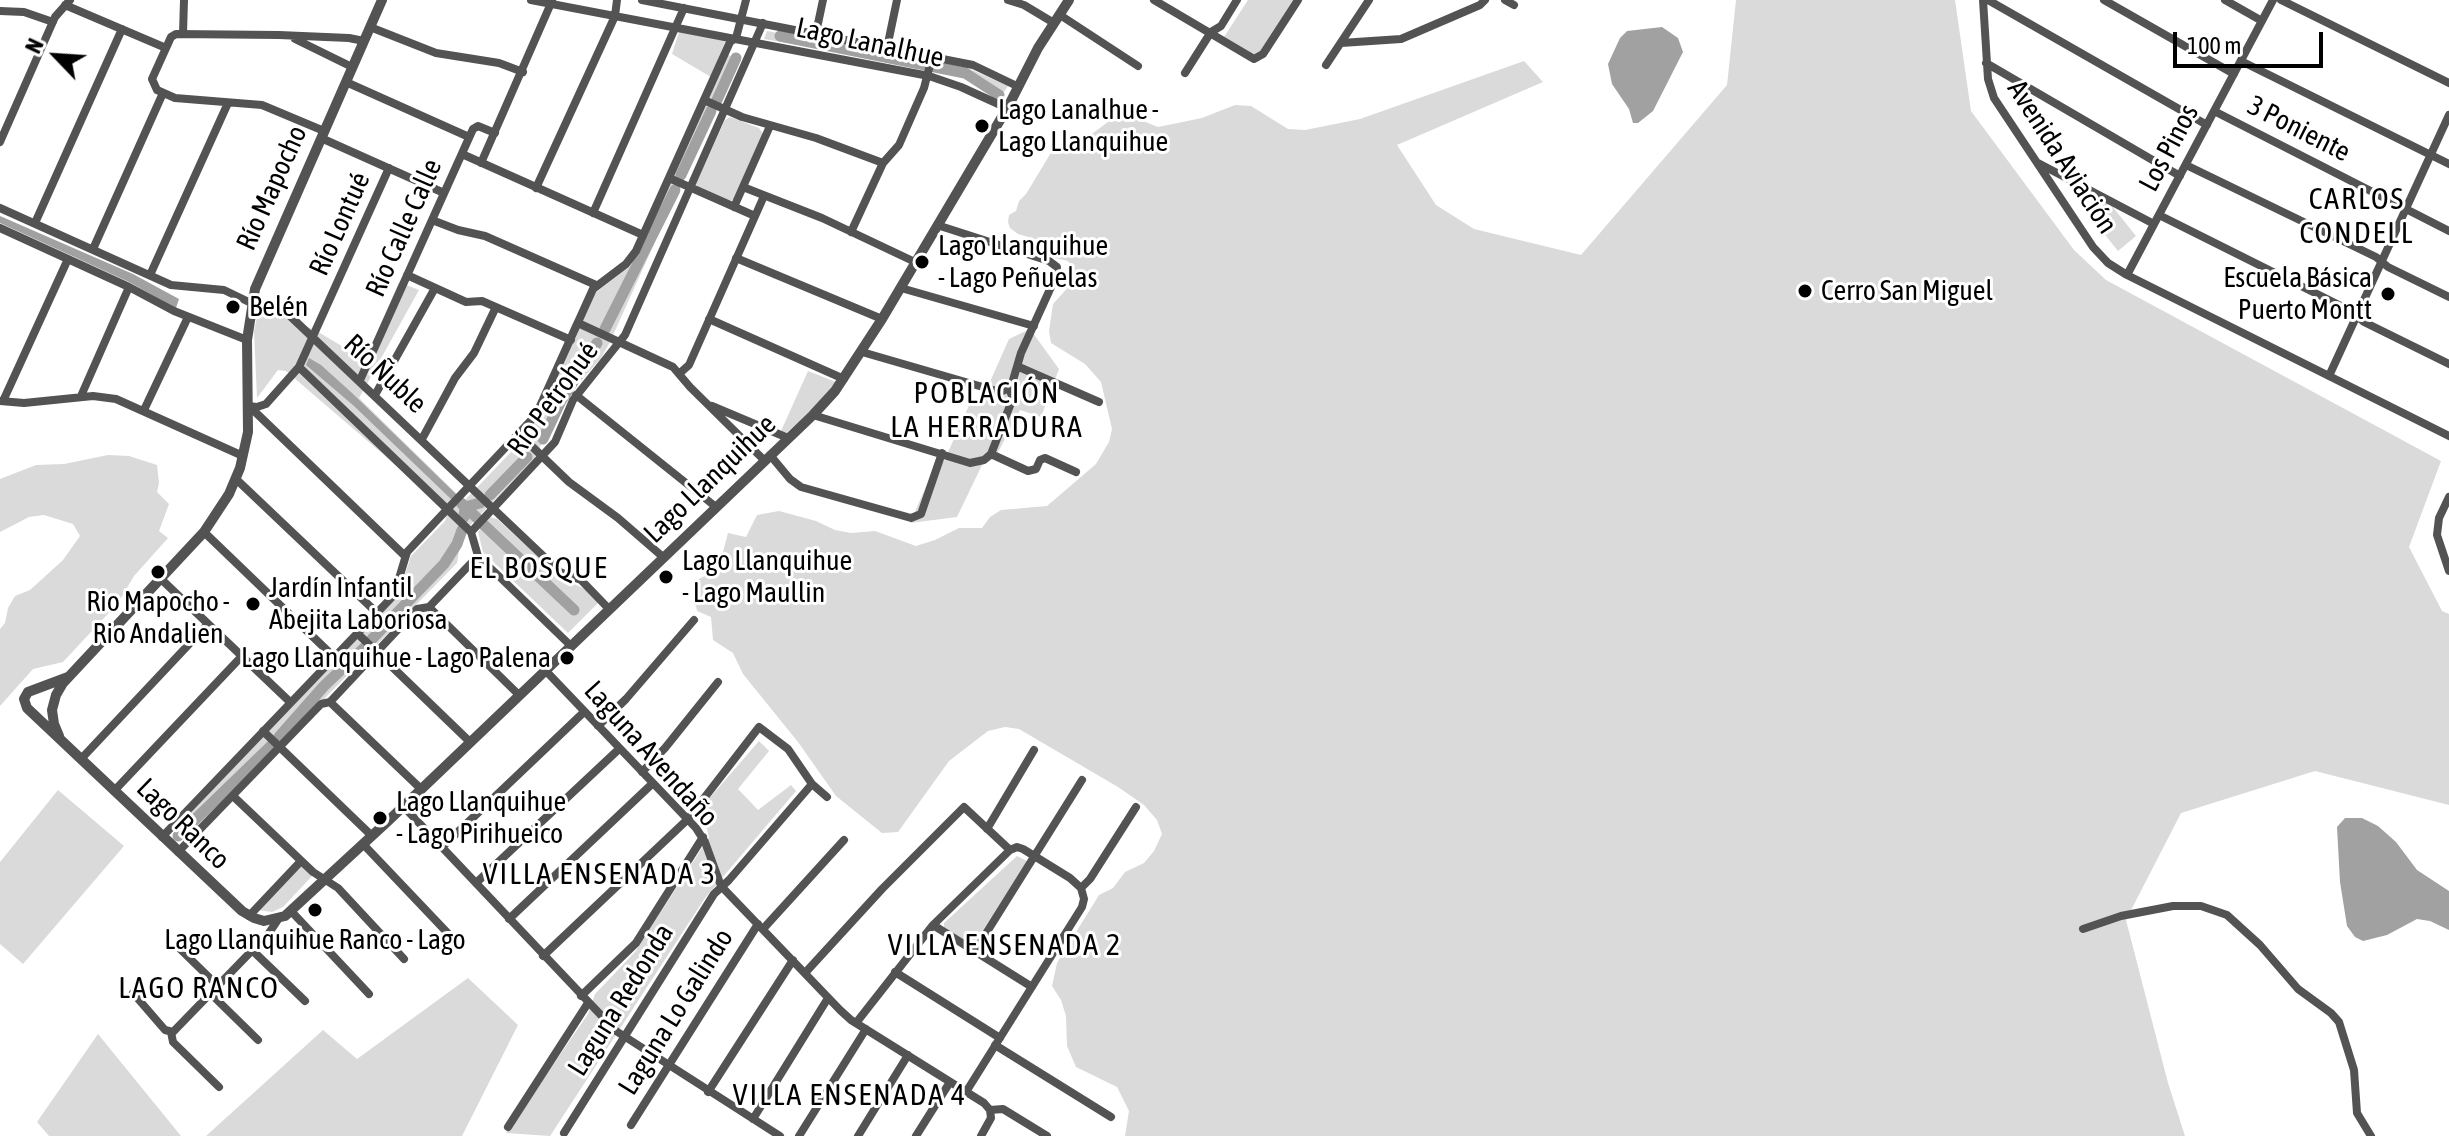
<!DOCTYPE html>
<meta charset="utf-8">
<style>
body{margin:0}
#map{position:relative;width:2449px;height:1136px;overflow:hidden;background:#fff;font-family:"Asap Condensed",sans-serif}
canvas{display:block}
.north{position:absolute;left:16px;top:16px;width:80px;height:80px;-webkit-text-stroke:6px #fff;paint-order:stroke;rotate:295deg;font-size:22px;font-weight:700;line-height:32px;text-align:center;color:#000}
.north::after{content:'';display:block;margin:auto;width:28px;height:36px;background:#000;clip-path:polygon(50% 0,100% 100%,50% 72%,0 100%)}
.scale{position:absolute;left:2173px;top:32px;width:150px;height:36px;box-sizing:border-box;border:4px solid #000;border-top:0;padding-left:10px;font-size:24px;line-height:28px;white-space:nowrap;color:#000;-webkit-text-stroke:6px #fff;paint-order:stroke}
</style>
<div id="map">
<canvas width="2449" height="1136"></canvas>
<div class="north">N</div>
<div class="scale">100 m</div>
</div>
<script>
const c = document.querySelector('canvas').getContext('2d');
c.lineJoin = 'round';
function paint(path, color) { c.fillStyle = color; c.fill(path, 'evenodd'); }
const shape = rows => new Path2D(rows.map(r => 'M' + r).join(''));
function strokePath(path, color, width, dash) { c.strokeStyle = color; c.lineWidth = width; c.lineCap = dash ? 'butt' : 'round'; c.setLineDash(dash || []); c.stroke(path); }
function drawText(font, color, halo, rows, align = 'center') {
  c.font = font + ' "Asap Condensed",sans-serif'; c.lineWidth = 6; c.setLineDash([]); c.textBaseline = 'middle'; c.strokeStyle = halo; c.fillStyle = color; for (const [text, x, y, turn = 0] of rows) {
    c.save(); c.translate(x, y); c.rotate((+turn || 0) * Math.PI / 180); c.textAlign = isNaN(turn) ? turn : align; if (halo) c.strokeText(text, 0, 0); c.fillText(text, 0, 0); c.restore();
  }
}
paint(shape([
 [1248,0,1293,0,1259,53,1254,55,1224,37],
 [1736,0,1955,0,1971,111,2074,250,2106,280,2441,461,2409,547,2442,611,2449,614,2449,805,2315,771,2181,813,2126,920,2168,1083,2185,1136,1125,1136,1129,1111,1117,1087,1076,1067,1067,1046,1066,1016,1061,1000,1052,986,1057,963,1099,895,1113,888,1125,872,1144,863,1154,851,1162,834,1157,820,1144,805,1118,787,1019,729,1005,727,988,731,949,761,898,832,882,833,836,796,798,742,743,674,733,653,713,640,711,617,697,611,694,594,697,580,708,574,723,552,728,533,746,537,757,515,779,511,816,521,835,530,851,533,875,531,916,546,935,540,959,528,982,528,990,517,1001,510,1047,506,1096,464,1109,442,1112,429,1101,382,1085,364,1051,343,1049,331,1053,304,1072,283,1074,270,1068,261,1055,258,1049,243,1018,234,1010,228,1008,222,1009,215,1016,211,1019,201,1026,194,1052,151,1068,141,1089,136,1112,119,1126,114,1158,127,1202,118,1235,105,1251,106,1288,129,1305,130,1360,119,1524,61,1543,82,1397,145,1436,205,1474,229,1581,255,1727,85],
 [767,31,970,69,1008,86,1001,97,964,78,917,66,764,39],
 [679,32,726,39,711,77,672,54],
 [724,54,738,58,609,344,601,358,563,401,534,459,453,543,459,551,457,563,188,838,177,827,399,593,411,556,445,521,448,510,286,371,278,370,257,398,254,331,259,308,315,330,365,360,399,282,419,290,359,398,464,501,512,451,536,414,572,324,590,297,634,263],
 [730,117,759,128,763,134,735,199,729,201,699,189,696,184,725,120],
 [2108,201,2136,236,2118,251,2090,216],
 [1030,329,1059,369,1041,417,1020,410,995,458,982,465,957,517,910,523,935,466,944,461,971,401,980,404,1009,339],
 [808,371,836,382,809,413,786,433,781,431],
 [108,455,129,456,157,465,159,483,157,492,169,504,159,531,168,538,134,576,118,603,63,662,33,669,0,706,0,629,5,623,8,608,15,596,30,590,63,560,80,536,73,524,44,515,29,517,0,532,0,479,36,465,64,464],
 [490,517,497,519,563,579,585,589,598,603,568,633,483,552,478,532],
 [759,741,769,751,738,789,758,810,791,785,796,791,705,898,550,1136,506,1133,588,1014,595,994,635,952,709,837,707,829,694,816],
 [58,790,124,846,23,964,0,944,0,862],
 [1017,856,1027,861,976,941,971,944,944,928,944,923],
 [303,866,313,875,283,907,272,912,258,910,300,867],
 [468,978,518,1025,462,1136,206,1136,323,1030,357,1059],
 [98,1034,181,1136,49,1136,37,1122]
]), '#dadada');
paint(shape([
 [1662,27,1678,38,1683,52,1653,111,1638,123,1633,123,1629,109,1612,84,1608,64,1620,38,1627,31],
 [0,216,133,274,179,299,176,308,129,282,0,223],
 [309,358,321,365,352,393,457,495,452,500,354,406,306,365],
 [2345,818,2362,818,2378,826,2396,842,2417,870,2449,891,2449,930,2430,921,2417,919,2387,935,2363,941,2355,937,2347,926,2340,882,2337,827]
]), '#a1a1a1');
strokePath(shape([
 [780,36,965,73,999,95],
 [717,100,736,58],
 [681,175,711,111],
 [605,329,675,190],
 [543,439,561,401,597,343],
 [490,495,527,457],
 [461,503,477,518],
 [464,517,465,507,480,503],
 [484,525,574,610],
 [372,639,444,564,457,544,462,530],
 [279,737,324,686,364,648],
 [178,836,271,746]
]), '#a1a1a1', 11);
strokePath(shape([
 [531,0,929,76,961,87,1007,108],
 [642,0,973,65,1019,87],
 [1008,0,1024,5,1054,23],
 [1154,0,1254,59,1263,54,1298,0],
 [1505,0,1514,5],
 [1983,0,1988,79,1994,98,2093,247,2108,263,2127,275,2449,436],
 [1988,0,2207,125],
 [2104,0,2234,74],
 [2225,0,2262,21],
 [2281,0,2449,83],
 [65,5,166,48],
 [0,11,24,12,53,22],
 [1060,15,1138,66],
 [370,27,436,53,499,63,523,72],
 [816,33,823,0],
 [183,34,184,0],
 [295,39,352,67],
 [1341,43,1401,39,1480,5,1485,0],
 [887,48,897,0],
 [2241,61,2449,164],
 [1986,63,2180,176],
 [1326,65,1369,0],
 [1185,73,1211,32,1221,26,1237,0],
 [346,82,469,137],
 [704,100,742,117,816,138,883,163],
 [2214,111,2449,231],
 [324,131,262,105,175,98,157,90,152,79,171,37,176,34,279,35,349,38,364,41],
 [321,138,444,193],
 [0,142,55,17,70,0],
 [462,154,643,235],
 [481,163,552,1],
 [2038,163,2154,224],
 [2186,165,2376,257,2388,267,2449,297],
 [669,178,755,216],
 [743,187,822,218,915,262],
 [536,188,615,16,617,0],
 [734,207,770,126],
 [0,208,171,285,224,290,251,303,289,315,560,572,581,580,609,609],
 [593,213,684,8],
 [2159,215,2351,311,2364,322,2449,364],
 [432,220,458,230,485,236,596,285],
 [35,223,122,29],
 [0,228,129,287,174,311,247,340],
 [851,232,883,163,899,145,924,88,932,57],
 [93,249,163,93],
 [736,258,882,319],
 [150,275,228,103],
 [407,275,466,302,482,301,571,340],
 [2127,275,2273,0],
 [901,288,1034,326],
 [709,319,844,379],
 [578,323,673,367,690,387,765,461],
 [862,352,1000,392,1011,387,1021,353,1056,276,1057,267,1049,261,937,225],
 [299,367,471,532,478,556,571,646],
 [1019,367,1099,402],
 [680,373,689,365,764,196],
 [2329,376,2449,115],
 [360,380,473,129,478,126,495,133],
 [375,395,435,288],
 [576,395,716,507],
 [81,396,129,287],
 [0,401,24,403,93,396,116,399,243,456],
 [3,401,68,259],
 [248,406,257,407,266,404,299,367,389,168],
 [712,406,788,438],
 [250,407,405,556],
 [144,410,188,317],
 [813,415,970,463,984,460,991,454],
 [519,434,569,482,618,518,663,557],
 [422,439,455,378,474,353,496,307],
 [991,454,1028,471,1036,469,1040,460,1045,458,1076,472],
 [991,454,1013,398,1009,389],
 [770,455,790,479,801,487,911,518,921,514,942,453],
 [236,479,376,612],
 [2449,497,2439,518,2437,535,2449,571],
 [204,532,334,657],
 [471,532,555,442,573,400,625,335,763,23],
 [161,579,290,702],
 [429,607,519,695],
 [357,633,470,742],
 [545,670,696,828,705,842,721,886,840,1010,851,1020,984,1103,990,1110],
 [330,702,421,789],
 [598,726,626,699,694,620],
 [263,731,372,836],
 [81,759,208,624],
 [642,772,665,748,718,682],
 [114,791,242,656],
 [233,796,313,872,338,888,404,959],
 [403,806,616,1031,780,1136],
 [987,829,1034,750],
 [162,837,394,595,407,552,536,415,593,289,626,264,636,251,730,42,736,38,746,0],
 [363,844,459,945],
 [442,847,584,712],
 [1010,850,1017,847,1023,849,1070,878,1081,888],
 [178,852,321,704,330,702,417,609,429,607,478,556],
 [476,883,619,749],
 [1081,888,1090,879,1136,807],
 [291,911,369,994],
 [249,916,301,861],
 [509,919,653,783],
 [933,925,1032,987],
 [763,929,844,840],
 [2083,929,2121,916,2173,906,2201,906,2227,915,2260,945,2298,989,2331,1013,2339,1022,2354,1070,2357,1113,2371,1136],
 [178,947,218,986],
 [252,950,305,1001],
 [975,951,1082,780],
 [543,956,688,819,759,727,788,749,812,784,827,797],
 [895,972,1000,1038],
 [805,973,882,889,964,807,1010,850],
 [133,993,165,1030,173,1032,269,933,279,918],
 [211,994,258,1040],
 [581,996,636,943,703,837],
 [856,1023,933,925,1010,850],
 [171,1032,173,1042,219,1087],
 [995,1045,1111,1117],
 [708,1092,793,960],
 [966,1092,1082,907,1084,899,1081,888],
 [990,1110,1003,1109,1047,1136],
 [753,1119,828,998],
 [631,1125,758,924],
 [508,1127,588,1003],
 [564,1133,714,894,729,880,812,784],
 [799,1136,866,1029],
 [858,1136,908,1055],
 [916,1136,950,1082],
 [981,1136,991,1118,990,1110]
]), '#535353', 8);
strokePath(shape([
 [68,677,28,692,24,699,27,708,242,911,254,918,264,921,285,916,388,821,813,415,835,391,882,319,1009,105,1038,48,1069,0],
 [59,736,54,724,52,710,56,695,63,683,204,532,229,494,240,468,248,432,247,340,255,289,382,0]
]), '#535353', 10);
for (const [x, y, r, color] of [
 [982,126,8,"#000"],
 [922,262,8,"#000"],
 [1805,291,8,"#000"],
 [2388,294,8,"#000"],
 [233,307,8,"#000"],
 [158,572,8,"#000"],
 [666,577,8,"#000"],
 [253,604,8,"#000"],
 [567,658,8,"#000"],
 [380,818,8,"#000"],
 [315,910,8,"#000"]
]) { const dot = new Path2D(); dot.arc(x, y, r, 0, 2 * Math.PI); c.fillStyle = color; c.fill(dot); strokePath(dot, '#fff', 3); }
drawText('28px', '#000', '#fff', [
 ["Lago Lanalhue",870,43,12],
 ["3 Poniente",2299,129,27],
 ["Los Pinos",2169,148,-62],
 ["Avenida Aviación",2062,157,57],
 ["Río Mapocho",272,188,-66],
 ["Río Lontué",340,224,-66],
 ["Río Calle Calle",404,228,-66],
 ["Río Ñuble",385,374,43],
 ["Río Petrohué",553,399,-54],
 ["Lago Llanquihue",710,479,-44],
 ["Laguna Avendaño",651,754,48],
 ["Lago Ranco",183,824,44],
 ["Laguna Redonda",621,1000,-58],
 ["Laguna Lo Galindo",676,1012,-58]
]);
drawText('28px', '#000', '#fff', [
 ["Lago Lanalhue -",998,110],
 ["Lago Llanquihue",998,142],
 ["Lago Llanquihue",938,246],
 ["- Lago Peñuelas",938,278],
 ["Escuela Básica",2372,278,"right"],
 ["Puerto Montt",2372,310,"right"],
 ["Cerro San Miguel",1821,291],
 ["Belén",249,307],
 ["Lago Llanquihue",682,561],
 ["- Lago Maullin",682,593],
 ["Jardín Infantil",269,588],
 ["Abejita Laboriosa",269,620],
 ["Rio Mapocho -",158,602,"center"],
 ["Rio Andalien",158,634,"center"],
 ["Lago Llanquihue - Lago Palena",551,658,"right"],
 ["Lago Llanquihue",396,802],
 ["- Lago Pirihueico",396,834],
 ["Lago Llanquihue Ranco - Lago",315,940,"center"]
], 'left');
c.letterSpacing = '2px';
drawText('30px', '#000', '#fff', [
 ["CARLOS",2357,200],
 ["CONDELL",2357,234],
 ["POBLACIÓN",987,394],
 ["LA HERRADURA",987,428],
 ["EL BOSQUE",539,569],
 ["VILLA ENSENADA 3",600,875],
 ["VILLA ENSENADA 2",1005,946],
 ["LAGO RANCO",199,989],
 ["VILLA ENSENADA 4",850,1096]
]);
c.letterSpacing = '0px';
</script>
